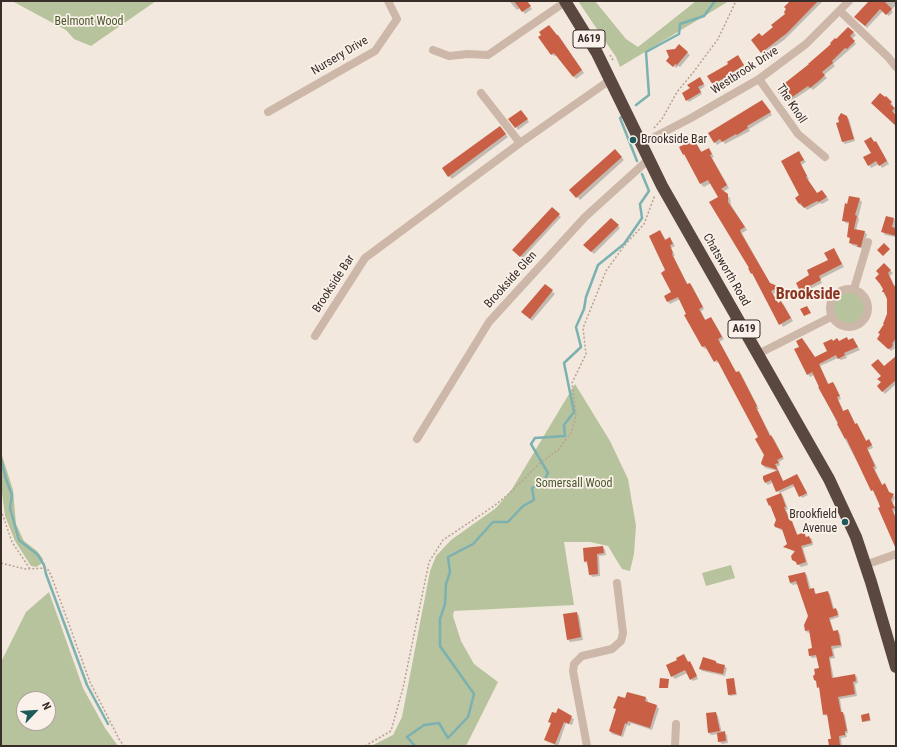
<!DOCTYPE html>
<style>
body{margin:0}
#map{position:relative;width:897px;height:747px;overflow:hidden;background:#f3e8dd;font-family:"Roboto Condensed",sans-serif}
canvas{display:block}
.frame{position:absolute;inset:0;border:2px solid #382d29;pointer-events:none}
.north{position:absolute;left:16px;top:691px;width:40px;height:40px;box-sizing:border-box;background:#faf2ea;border:1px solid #aca39d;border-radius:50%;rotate:65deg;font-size:11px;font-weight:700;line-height:16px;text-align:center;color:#382d29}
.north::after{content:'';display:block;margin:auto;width:14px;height:18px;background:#1d5a5b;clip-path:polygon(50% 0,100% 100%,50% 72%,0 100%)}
</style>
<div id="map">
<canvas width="897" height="747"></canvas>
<div class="frame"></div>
<div class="north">N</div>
</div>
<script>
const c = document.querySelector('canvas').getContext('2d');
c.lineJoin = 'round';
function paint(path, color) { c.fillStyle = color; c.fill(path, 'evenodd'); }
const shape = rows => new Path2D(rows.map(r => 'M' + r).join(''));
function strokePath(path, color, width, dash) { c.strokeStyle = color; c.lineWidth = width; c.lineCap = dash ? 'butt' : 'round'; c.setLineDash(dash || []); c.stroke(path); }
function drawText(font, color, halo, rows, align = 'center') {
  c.font = font + ' "Roboto Condensed",sans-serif'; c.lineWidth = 3.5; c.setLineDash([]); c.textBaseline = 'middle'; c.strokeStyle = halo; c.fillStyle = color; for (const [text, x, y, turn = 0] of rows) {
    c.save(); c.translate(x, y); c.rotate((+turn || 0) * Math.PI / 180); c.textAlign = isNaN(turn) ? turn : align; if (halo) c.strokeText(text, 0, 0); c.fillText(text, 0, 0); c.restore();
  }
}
paint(shape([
 [12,1,156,1,91,46,74,39,66,30],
 [578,1,595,1,626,39,638,47,696,1,729,1,620,67,616,57],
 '833 308a16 16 0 1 1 32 0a16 16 0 1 1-32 0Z',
 [575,384,610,441,628,479,636,526,634,554,630,571,622,569,608,546,590,542,564,542,574,605,454,611,453,616,461,641,474,664,498,682,466,746,371,746,393,735,402,717,430,571,436,556,451,540,496,508,512,489],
 [1,452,13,490,16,524,24,541,37,551,43,559,41,564,36,567,31,566,15,541,5,516,1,485],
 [731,565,735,578,706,586,702,573],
 [49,592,83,688,105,728,118,746,1,746,1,662,26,612],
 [24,699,48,699,48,723,24,723]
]), '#b7c39d');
paint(shape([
 [509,1,523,1,528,4,532,9,525,14,520,8,517,10],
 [792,1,823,1,784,40,764,54,762,52,762,37,774,28,787,14],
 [872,1,896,1,896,5,891,10,893,12,889,16,883,11,867,28,856,17],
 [848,28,856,35,852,39,856,44,833,64,835,66,824,75,827,78,813,90,811,88,788,103,785,101,810,65],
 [543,35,560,38,584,73,576,79,557,55,554,56,552,54],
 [679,46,690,55,680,67,678,66,676,68,670,63,675,50],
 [740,59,746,68,716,86,713,84],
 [702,81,705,86,700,90,702,94,689,102,687,100],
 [886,98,893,105,892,106,896,111,893,114,896,116,896,125],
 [765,104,772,115,749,129,750,131,725,144,723,141,717,145,715,142],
 [524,114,529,122,518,130,516,127],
 [846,117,849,119,855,141,845,144,843,142,837,124,841,123],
 [502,130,508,137,452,179,449,176,444,168],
 [871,138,878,145,889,164,882,168,879,164,871,168,869,165,872,153],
 [695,142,702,152,708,149,711,152,714,157,712,158,729,188,723,192,730,198,731,205,747,230,742,233,744,237,771,285,780,287,782,290,773,294,779,304,781,303,784,305,793,321,783,327,752,273,719,197,711,183,704,187,701,184,687,157,690,145],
 [615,150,624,160,580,200,571,190],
 [799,153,806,162,801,165,809,179,808,180,817,194,822,191,829,200,822,204,820,203,807,210,803,205,802,206,799,204,800,196],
 [859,199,862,202,858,218,859,219,856,230,864,232,867,234,863,249,852,245,850,243,851,239,849,237,850,224,846,223,843,220],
 [552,208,561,217,523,258,513,250],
 [611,219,620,228,594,254,585,245],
 [894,219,896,221,894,229,896,229,896,237,885,235,883,232],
 [660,231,666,240,669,238,672,241,675,246,671,248,675,256,673,256,688,285,690,284,692,286,704,309,701,311,706,321,711,318,721,334,724,339,719,342,736,373,738,372,741,374,759,409,757,409,771,436,774,439,784,459,779,462,780,465,777,467,783,481,799,478,808,495,802,498,795,486,780,493,783,496,788,509,786,510,798,535,803,533,807,538,809,537,812,539,813,545,803,548,808,565,801,567,793,559,795,552,785,547,788,544,783,531,779,529,776,527,777,520,772,508,770,505,780,494,773,482,768,485,766,483,778,471,765,468,763,465,765,455,759,438,719,362,717,363,707,348,705,349,703,347,680,299,670,304,668,302,673,293,667,271],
 [834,249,844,267,820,279,822,283,808,290,810,295,806,297,797,283,811,276,829,260],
 [884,265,893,273,890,276,895,287,896,286,896,343,894,346,895,348,891,351,878,339,885,325,888,315,888,299,883,292,884,289,880,274],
 [545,285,555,294,532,321,523,312],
 [847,338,849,341,853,339,860,350,846,356,847,358,841,360,838,358,820,366,829,385,833,383,835,385,841,399,838,400,844,412,848,410,850,413,856,425,859,427,867,442,871,443,873,448,868,450,877,468,875,470,883,486,885,485,890,494,895,497,893,503,896,510,894,512,896,518,896,543,874,493,845,439,814,375,810,377,808,374,800,347,802,339,815,358,828,351,833,342,839,342],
 [896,361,896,384,885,394,878,386,882,382,882,376],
 [603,547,605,550,606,555,599,556,600,576,592,577,590,574,587,564,585,561],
 [804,573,807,575,811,590,813,589,817,595,827,592,830,594,834,609,835,609,838,611,839,617,830,620,834,632,837,631,840,634,842,647,833,649,835,658,830,659,834,679,855,675,857,677,858,683,855,684,857,696,840,699,842,713,845,715,848,733,846,733,847,737,841,738,842,746,830,746,832,739,828,716,826,716,824,714,821,690,818,687,820,669,818,657,812,658,810,656,809,649,813,649,810,632,808,633,806,631,809,616,798,584,793,585,790,583],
 [576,613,579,615,583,640,570,642,568,639],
 [684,655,689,663,692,665,698,679,693,681,687,673,675,679,672,676,667,666,678,661],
 [716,662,727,668,725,676,702,671,700,669],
 [734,679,737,695,730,696,729,695],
 [640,696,646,698,648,700,647,703,657,706,659,709,652,730,631,723,630,726,627,725,623,737,612,734,610,731,617,710,615,708,626,700],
 [716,713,718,716,722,733,724,733,727,735,728,743,722,744,719,741,718,734,711,735,709,733],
 [869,714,871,721,864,722,863,721],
 [567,715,574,719,572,725,566,723,558,746,548,742,545,740,551,724,550,722]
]), '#0003');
strokePath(shape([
 [636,105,649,95,646,52,679,34,680,24,704,16,715,1],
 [623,116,620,118,637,161],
 [1,459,6,479,12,495,10,508,19,540,38,555,44,565,46,574,87,685,108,724],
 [415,746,407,737,424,725,439,723,448,738,468,717,474,694,440,646,440,619,445,604,446,584,450,572,448,557,473,544,493,522,508,522,523,506,534,500,532,488,544,481,548,473,531,444,535,438,565,436,564,425,574,412,564,363,581,347,576,327,584,309,586,297,598,265,624,244,642,218,640,204,649,191,642,174]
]), '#7bb1b1', 2.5);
paint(shape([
 [514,1,527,1,531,6,522,12],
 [790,1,818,1,787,33,761,53,751,40,759,33,762,36,773,27,771,25,785,14,784,12,786,9,784,7],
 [869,1,884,1,892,9,886,15,880,9,865,26,854,17],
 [549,25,557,35,558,35,582,70,573,77,554,53,551,55,538,37,541,35,539,32],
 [848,27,854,32,850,36,855,41,847,49,845,48,832,61,833,63,822,72,825,75,820,80,810,88,808,86,785,102,776,90,809,64,808,64,831,44,830,43,835,38,836,39],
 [679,44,688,52,677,65,675,64,673,67,666,61,669,57,666,50,675,49],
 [738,55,744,65,713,85,707,76,728,64,727,62],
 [700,77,704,84,698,87,701,92,686,101,682,93,690,88,687,85],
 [880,93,885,97,886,96,892,102,890,104,895,108,892,111,896,115,896,126,871,103],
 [762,100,771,112,747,126,748,128,737,135,736,134,722,142,720,139,714,143,708,133],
 [521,110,528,119,515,128,508,119],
 [841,113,847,116,854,139,842,142,836,123,839,122,838,118],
 [500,126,506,134,448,177,442,168],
 [871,137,874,142,876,141,887,161,879,166,876,161,868,166,863,157,871,153,864,141],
 [695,141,701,152,709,148,712,154,710,155,727,185,721,189,728,194,728,202,745,227,740,230,741,233,770,283,780,287,771,291,778,303,781,301,791,318,779,325,752,273,751,274,748,268,749,268,709,202,718,197,708,180,700,184,684,154,683,155,679,147,689,142,690,144],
 [615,149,622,157,576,198,569,190],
 [799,151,804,160,800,162,807,176,806,177,817,193,822,190,827,197,819,202,817,201,804,208,800,203,799,204,795,198,799,195,781,161],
 [849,196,860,198,855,215,857,216,854,229,865,231,861,247,857,247,858,245,849,243,850,238,847,237,849,222,842,221,845,203,847,204],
 [552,207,560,214,520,257,512,250],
 [886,216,894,218,892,227,896,228,896,236,881,232],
 [611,218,619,225,591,252,583,245],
 [660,230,665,240,670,237,673,244,670,245,673,253,672,254,687,284,690,283,703,307,699,309,705,320,711,317,719,331,722,337,718,339,736,372,739,371,757,406,756,407,770,436,771,435,783,457,777,460,779,463,775,464,778,470,762,465,761,463,764,455,755,439,758,437,717,360,714,362,705,346,702,347,684,315,686,314,678,297,667,302,664,296,671,292,661,273,665,270,649,236],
 [884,243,890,249,883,256,877,250],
 [834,248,842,264,819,276,821,280,806,288,808,292,802,295,796,283,809,275,807,270,828,260,824,253],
 [884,263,891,270,888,273,894,286,896,285,896,338,892,344,893,345,891,348,888,349,877,339,880,334,878,333,884,324,883,324,887,314,887,299,884,292,882,292,883,289,880,284,875,278,879,274,876,271],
 [545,284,553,290,530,319,521,312],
 [807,306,811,313,804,316,800,309],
 [847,337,848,340,853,338,858,347,844,353,845,355,838,359,836,355,819,364,828,384,833,382,840,396,837,397,843,411,848,409,855,424,857,423,866,441,869,439,872,445,867,448,875,466,873,467,882,485,885,483,889,492,894,494,891,500,895,508,892,509,896,519,896,549,878,508,880,507,879,503,873,490,871,491,846,438,845,439,837,424,838,423,818,387,819,387,812,372,807,375,794,349,799,347,796,341,802,338,815,357,827,351,823,343,832,339,833,341,837,338,839,341],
 [896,356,896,380,882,392,877,386,881,382,877,379,881,376,871,365,878,359,884,366],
 [778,470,783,481,797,474,807,493,799,497,793,484,776,492,771,480,765,483,763,479,763,476],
 [781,493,786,507,784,507,790,521,792,521,797,535,804,532,806,537,809,536,812,543,801,546,806,562,797,565,796,562,792,560,791,556,795,551,783,547,787,544,782,529,775,527,774,525,776,520,770,505,769,506,766,499],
 [603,546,604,553,597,554,598,574,589,575,587,561,584,562,583,548],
 [805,572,809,589,814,588,815,594,828,591,833,609,836,608,838,615,829,618,833,631,838,630,841,645,831,646,833,656,829,657,832,678,855,674,856,681,853,682,855,694,838,697,841,712,843,712,847,731,845,731,845,735,839,736,840,746,829,746,828,739,831,739,827,714,823,715,819,687,817,688,816,681,814,680,813,676,815,674,814,669,819,668,816,655,809,656,808,649,812,648,809,630,805,631,804,625,808,616,796,581,790,583,788,576],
 [577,612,581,637,567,640,563,614],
 [684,654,688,662,690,661,697,676,690,680,685,670,671,677,666,665,677,660,676,658],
 [703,657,716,661,716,663,725,665,723,674,699,669],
 [660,678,669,679,668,688,659,688],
 [734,678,736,694,728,695,726,679],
 [627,692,646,697,645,701,657,705,650,728,628,721,627,724,625,723,621,736,609,731,616,709,613,708,618,696,625,698],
 [558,708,572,716,569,724,564,722,555,744,544,740,551,723,548,722,552,712,556,713],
 [716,712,720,731,708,733,706,713],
 [869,713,870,720,862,722,861,715],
 [725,731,726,741,718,742,717,733]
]), '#c96046');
strokePath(shape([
 [610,55,614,62],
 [654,128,662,119,677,92,692,74,718,39,736,1],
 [1,510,12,542,30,569],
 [1,563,25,569,47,568,51,575,90,682,119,739,124,746],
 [365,746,391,731,403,688,429,562,443,540,494,506,511,492,540,463,558,450,571,433,576,416,572,383,586,354,583,328,606,271,624,246,644,224,655,195]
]), '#b8a193', 1.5, [2, 2]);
strokePath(shape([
 [840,11,888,57,896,67],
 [433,50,449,56,468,54,488,55,565,2],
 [759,79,798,134,825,157],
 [481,93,520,143],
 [268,112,375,51,397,19,388,1],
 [641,144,691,118,759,79,806,44,849,1],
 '830 308a19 19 0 1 1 38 0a19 19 0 1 1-38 0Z',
 [854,289,868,242],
 [315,336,365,258,520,143,610,80],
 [758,354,831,317],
 [417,439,489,322,585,217,649,159],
 [865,565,896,554],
 [587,746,573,671,574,664,582,656,612,649,621,641,623,633,617,583],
 [675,746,676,724]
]), '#ccb7a9', 8);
strokePath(shape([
 [565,1,597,53,662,186,829,479,856,537,871,582,896,667]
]), '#5a4740', 12);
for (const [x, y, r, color] of [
 [633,140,4,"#1d5a5b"],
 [845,522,4,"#1d5a5b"]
]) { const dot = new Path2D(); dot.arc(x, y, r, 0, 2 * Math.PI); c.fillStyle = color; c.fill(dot); strokePath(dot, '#faf2ea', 1.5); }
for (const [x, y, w] of [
 [589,39,32],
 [744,329,32]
]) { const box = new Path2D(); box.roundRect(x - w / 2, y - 9, w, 18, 3); c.fillStyle = '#faf2ea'; c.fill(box); strokePath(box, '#382d29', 1); }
drawText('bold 11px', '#382d29', null, [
 ["A619",589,39],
 ["A619",744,329]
]);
drawText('12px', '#49572c', '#faf2ea', [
 ["Belmont Wood",89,22],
 ["Somersall Wood",574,484]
]);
drawText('12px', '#382d29', '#faf2ea', [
 ["Nursery Drive",340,56,-31],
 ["Westbrook Drive",745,71,-33],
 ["The Knoll",791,104,56],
 ["Chatsworth Road",726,270,60],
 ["Brookside Glen",511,280,-48],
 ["Brookside Bar",334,284,-57]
]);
drawText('12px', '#382d29', '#faf2ea', [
 ["Brookside Bar",641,140],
 ["Brookfield",837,515,"right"],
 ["Avenue",837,529,"right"]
], 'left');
drawText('bold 16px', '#893520', '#faf2ea', [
 ["Brookside",808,295]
]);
</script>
